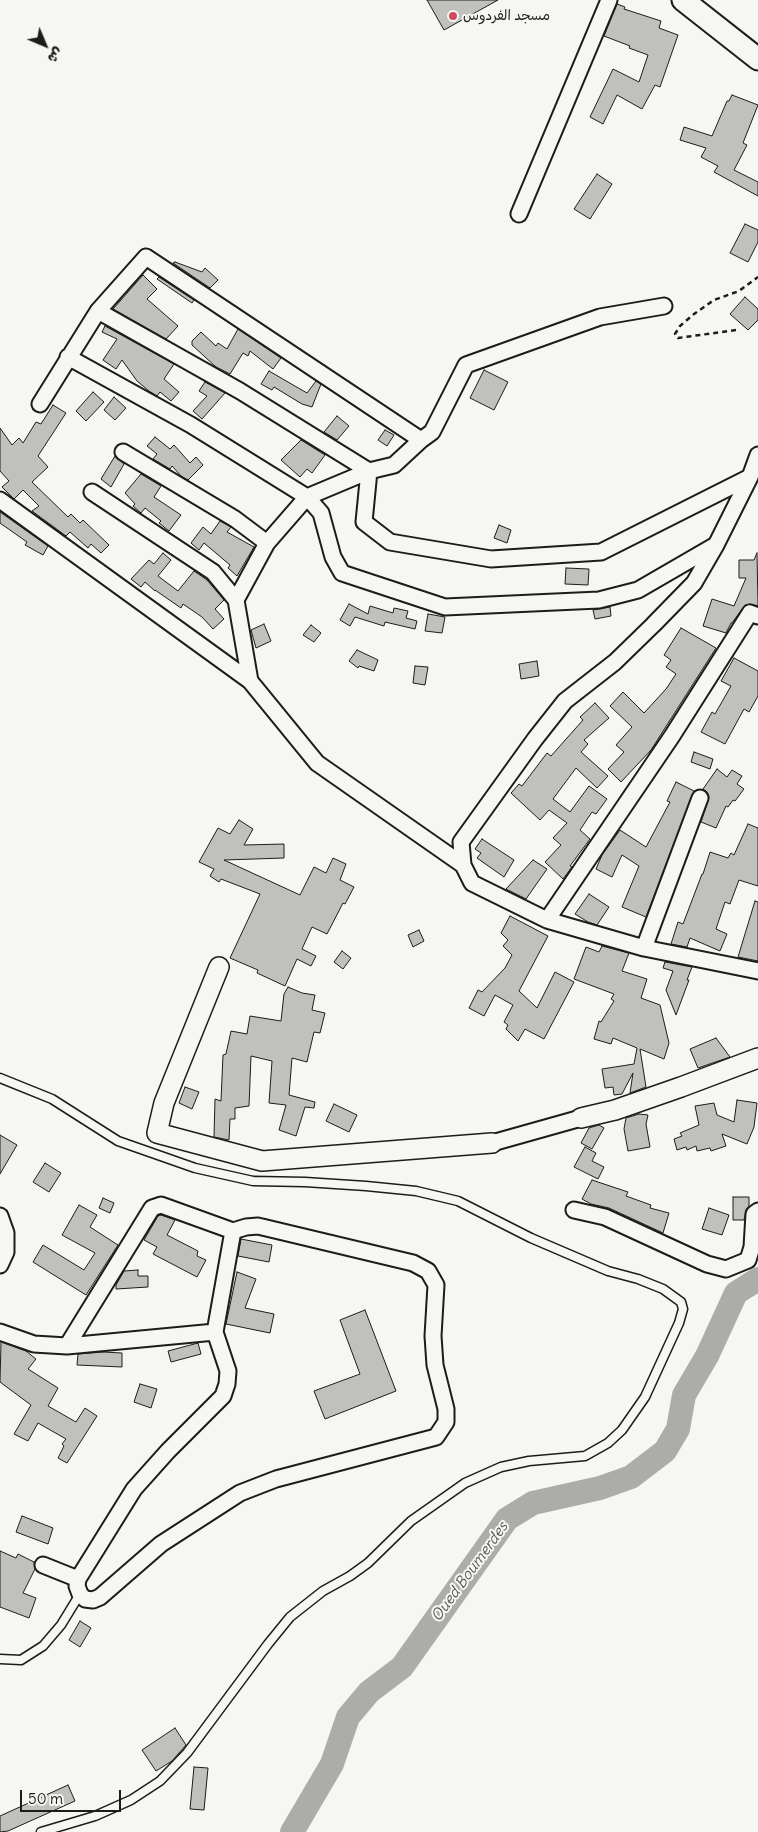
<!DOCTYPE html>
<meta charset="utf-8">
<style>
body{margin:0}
#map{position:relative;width:758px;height:1832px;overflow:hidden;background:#f6f6f2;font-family:Delius,"Playpen Sans Arabic",sans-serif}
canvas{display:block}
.north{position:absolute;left:20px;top:20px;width:50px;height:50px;-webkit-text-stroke:4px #f6f6f2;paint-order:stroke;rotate:135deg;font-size:14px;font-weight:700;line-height:20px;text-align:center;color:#1c1c1c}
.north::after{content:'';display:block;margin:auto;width:18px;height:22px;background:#1c1c1c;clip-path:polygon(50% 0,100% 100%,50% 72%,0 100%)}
.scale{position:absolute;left:20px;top:1790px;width:101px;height:22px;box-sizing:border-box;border:2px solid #1c1c1c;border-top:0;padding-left:6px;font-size:15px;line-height:18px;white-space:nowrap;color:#1c1c1c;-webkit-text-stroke:4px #f6f6f2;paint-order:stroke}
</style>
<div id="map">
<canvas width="758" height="1832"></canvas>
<div class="north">ش</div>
<div class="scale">50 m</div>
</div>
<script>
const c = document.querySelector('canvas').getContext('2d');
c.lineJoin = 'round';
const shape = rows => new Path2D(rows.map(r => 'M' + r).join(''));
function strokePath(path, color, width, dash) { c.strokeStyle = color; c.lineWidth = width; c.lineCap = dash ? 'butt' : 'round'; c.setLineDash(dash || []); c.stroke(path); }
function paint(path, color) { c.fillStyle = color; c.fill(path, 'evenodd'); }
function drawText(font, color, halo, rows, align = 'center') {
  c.font = font + ' Delius,"Playpen Sans Arabic",sans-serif'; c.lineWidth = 4; c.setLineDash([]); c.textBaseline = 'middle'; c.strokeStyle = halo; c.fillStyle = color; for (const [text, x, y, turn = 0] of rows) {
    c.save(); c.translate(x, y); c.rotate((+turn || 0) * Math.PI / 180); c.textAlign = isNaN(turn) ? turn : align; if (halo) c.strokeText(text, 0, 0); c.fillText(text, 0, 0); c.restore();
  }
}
strokePath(shape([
 [292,1832,332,1764,348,1717,369,1692,402,1667,507,1519,533,1503,600,1488,631,1477,665,1451,678,1429,684,1395,707,1356,736,1293,758,1279]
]), '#acaca9', 24);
const building = shape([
 [427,0,498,0,444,30,427,0],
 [617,4,625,7,624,9,661,21,659,28,678,35,660,87,655,85,642,109,617,95,603,124,590,117,613,69,639,82,648,55,629,48,630,46,604,36,617,4],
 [732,95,758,105,743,143,747,145,734,170,758,182,758,196,714,172,718,166,701,157,706,148,680,140,684,127,712,136,727,101,729,101,732,95],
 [597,174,612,184,590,219,574,209,597,174],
 [745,224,758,230,758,242,748,262,730,253,745,224],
 [175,262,202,272,205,268,218,280,210,288,173,263,175,262],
 [143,275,157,289,147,299,178,326,166,339,113,309,143,275],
 [159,277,194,300,192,303,157,279,159,277],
 [745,297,758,309,758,320,748,330,730,314,745,297],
 [105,326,174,364,164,379,179,392,171,401,160,392,157,396,149,391,137,381,122,360,116,369,103,360,117,339,102,332,105,326],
 [238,329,281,358,273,369,250,351,248,356,243,353,230,374,216,367,192,345,192,341,201,332,216,346,218,343,227,349,238,329],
 [484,370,508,382,494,410,470,398,484,370],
 [269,371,307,393,316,381,321,384,312,407,302,404,274,387,272,390,261,384,269,371],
 [205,382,225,393,202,419,193,411,207,396,199,391,205,382],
 [93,392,104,402,86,421,76,411,93,392],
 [114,397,126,408,115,420,104,410,114,397],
 [53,405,66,413,38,456,48,467,32,482,68,517,71,514,80,523,83,520,109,545,101,553,91,544,88,548,70,532,66,536,32,511,39,506,23,490,14,499,2,487,9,481,0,471,0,428,12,445,19,438,23,443,36,422,41,424,53,405],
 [337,416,349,426,337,440,324,432,337,416],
 [385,430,394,435,387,446,378,440,385,430],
 [155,437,170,449,174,445,190,463,196,457,203,465,188,480,181,476,172,466,170,469,153,459,157,454,147,446,155,437],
 [301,440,325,455,312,473,307,469,300,477,281,460,301,440],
 [115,456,124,464,111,487,101,479,115,456],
 [141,474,161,486,154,497,181,515,169,531,159,523,161,521,145,508,141,513,133,506,135,504,125,493,141,474],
 [0,512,48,546,43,555,25,545,27,542,0,523,0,512],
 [220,521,231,527,227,532,254,547,237,576,228,568,230,565,204,543,199,550,191,543,203,527,211,534,220,521],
 [499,525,511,530,507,543,494,538,499,525],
 [163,553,171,560,158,576,178,591,194,571,207,580,224,600,215,609,224,619,213,629,202,617,183,604,181,608,155,590,155,591,145,582,141,587,131,579,149,560,154,564,163,553],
 [757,553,758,606,750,604,745,605,732,623,731,623,726,633,703,626,712,599,734,606,746,578,739,578,739,560,754,560,757,553],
 [566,568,589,569,588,585,565,584,566,568],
 [349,604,368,614,370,606,393,613,394,608,408,611,406,618,417,621,415,629,385,622,384,626,355,617,350,626,340,620,349,604],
 [610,607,611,616,595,619,593,610,610,607],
 [428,614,445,617,442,633,425,631,428,614],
 [264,624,271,641,256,648,251,630,264,624],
 [311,625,321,633,314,642,303,635,311,625],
 [681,628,716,648,651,750,621,782,608,769,624,752,616,745,632,727,610,706,623,692,644,713,666,689,676,674,666,667,671,660,664,655,681,628],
 [357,650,378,660,374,671,359,666,358,668,349,661,357,650],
 [734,658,758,671,758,696,749,712,744,709,725,744,701,732,712,712,715,714,731,686,721,681,734,658],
 [537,661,539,676,521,679,519,664,537,661],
 [415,666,428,667,425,685,413,683,415,666],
 [595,703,609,718,584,740,588,744,581,752,608,776,597,788,576,768,553,799,570,812,589,786,607,799,596,814,592,812,580,830,590,839,570,866,572,867,563,879,545,862,561,845,553,838,567,823,549,810,540,820,511,793,519,784,522,786,547,753,551,756,583,720,580,717,595,703],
 [694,752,713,759,710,769,691,762,694,752],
 [717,769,727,777,732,770,742,776,737,784,744,789,735,801,733,800,728,807,726,806,716,828,701,822,709,797,707,792,703,789,717,769],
 [676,782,694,791,646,917,622,907,639,866,622,855,612,877,596,869,602,855,620,830,646,847,670,802,667,801,676,782],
 [239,820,253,829,244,845,284,844,284,858,224,860,300,895,314,867,326,873,333,858,346,864,340,880,354,887,345,904,343,903,327,934,312,927,302,949,316,956,311,966,297,959,285,986,257,973,258,970,230,958,260,894,221,879,219,882,210,876,214,869,199,862,218,828,230,834,239,820],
 [748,824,758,828,758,886,739,880,730,904,725,902,716,929,727,934,720,951,690,938,687,947,671,944,678,922,683,924,702,874,703,874,710,852,728,858,731,853,734,855,748,824],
 [482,839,514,860,504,877,477,858,481,853,475,849,482,839],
 [533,860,547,869,526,899,506,889,533,860],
 [589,894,609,907,597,925,588,922,575,914,589,894],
 [755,901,758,902,758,961,738,957,755,901],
 [510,916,548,936,519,991,537,1008,555,972,574,982,544,1039,525,1029,518,1041,506,1029,508,1025,504,1022,513,1005,495,995,484,1016,469,1008,478,990,482,992,505,968,512,955,503,946,508,940,501,933,510,916],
 [419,930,424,941,413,947,408,935,419,930],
 [602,946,629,953,622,971,647,979,641,998,660,1005,669,1043,664,1059,640,1049,646,1087,630,1093,633,1073,622,1094,614,1095,613,1087,605,1088,602,1069,634,1064,637,1048,613,1038,611,1044,594,1039,599,1021,601,1022,614,1001,611,999,614,994,574,979,586,947,599,952,602,946],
 [342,951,351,958,343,969,334,962,342,951],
 [665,962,692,967,687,980,689,980,676,1015,666,990,673,971,663,968,665,962],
 [288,987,302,993,315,995,312,1010,325,1013,320,1033,314,1032,307,1062,292,1058,289,1095,315,1102,314,1108,305,1107,296,1136,279,1130,286,1105,269,1103,272,1061,251,1056,249,1106,235,1108,235,1119,230,1119,229,1140,214,1137,215,1099,221,1101,223,1055,226,1054,231,1031,247,1034,250,1016,281,1021,284,994,288,987],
 [716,1038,730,1057,698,1068,690,1049,716,1038],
 [185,1087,199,1092,192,1109,179,1103,185,1087],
 [737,1100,757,1103,754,1127,747,1144,722,1134,726,1146,711,1151,710,1148,697,1151,696,1146,687,1150,686,1147,677,1150,674,1139,682,1136,680,1133,699,1125,695,1106,714,1103,717,1115,734,1122,737,1100],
 [334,1104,357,1115,349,1132,326,1121,334,1104],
 [639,1114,648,1115,646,1124,650,1147,628,1151,624,1129,626,1118,639,1114],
 [599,1125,604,1128,592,1149,581,1143,589,1128,599,1125],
 [0,1135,17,1145,0,1174,0,1135],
 [585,1147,596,1153,592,1161,604,1167,598,1179,574,1167,585,1147],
 [45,1163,61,1173,49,1192,33,1182,45,1163],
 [592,1180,628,1192,626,1196,651,1205,650,1208,669,1213,663,1233,609,1208,591,1204,582,1199,592,1180],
 [733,1197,749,1197,749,1206,746,1210,744,1220,733,1220,733,1197],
 [103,1198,114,1203,110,1213,99,1208,103,1198],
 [79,1205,97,1215,90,1227,118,1245,86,1295,33,1262,43,1245,84,1270,95,1253,62,1235,79,1205],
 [709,1208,729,1215,722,1235,702,1229,709,1208],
 [161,1215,175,1220,167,1235,198,1251,197,1256,206,1260,197,1277,153,1254,157,1247,144,1240,158,1216,161,1215],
 [241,1239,272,1245,269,1262,238,1256,241,1239],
 [138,1270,138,1276,148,1276,148,1287,116,1289,116,1285,124,1271,138,1270],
 [237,1272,256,1279,245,1308,274,1314,270,1333,226,1324,237,1272],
 [365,1310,396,1391,325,1419,314,1391,360,1374,340,1320,365,1310],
 [1,1342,26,1351,36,1359,28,1369,58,1388,48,1406,76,1422,85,1408,97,1416,67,1463,58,1458,64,1446,62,1444,66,1439,38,1423,28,1441,14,1434,31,1405,0,1382,1,1342],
 [198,1343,201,1354,171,1362,168,1351,198,1343],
 [103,1352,122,1353,122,1367,77,1365,78,1354,103,1352],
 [140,1384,157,1389,151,1408,134,1402,140,1384],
 [22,1516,53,1528,48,1544,16,1532,22,1516],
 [0,1551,16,1558,18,1554,34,1562,35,1569,23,1593,36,1598,29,1618,0,1607,0,1551],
 [80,1621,91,1628,80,1647,69,1640,80,1621],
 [175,1728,186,1745,172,1761,156,1771,142,1750,175,1728],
 [194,1767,208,1768,204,1810,190,1809,194,1767],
 [68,1785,75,1801,8,1831,0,1832,0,1816,68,1785]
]);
paint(building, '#c0c0bd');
strokePath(building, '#1c1c1c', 1);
const service = shape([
 [0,1078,52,1099,118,1141,195,1168,253,1181,305,1182,366,1186,416,1191,458,1201,531,1238,608,1271,638,1279,663,1289,681,1302,683,1309,679,1323,645,1397,622,1430,608,1443,585,1456,529,1461,501,1467,465,1483,411,1521,368,1563,350,1576,323,1591,290,1617,268,1644,187,1753,160,1781,131,1800,95,1816,41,1832],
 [0,1659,21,1660,43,1646,61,1625,80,1594]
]);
const minor = shape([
 [519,214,609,0],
 [98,311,240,391,369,471,364,522,390,542,491,559,601,552,750,477],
 [68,357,191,425,307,497,321,513,333,557,342,573,445,607,599,600,638,590,714,546],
 [40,404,98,311,146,257,421,440,394,465,369,471,307,497,267,543,236,600,250,681,317,763,463,865],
 [421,440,432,432,466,365,600,317,664,306],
 [123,452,235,519,267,543],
 [758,455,750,477,716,545,694,583,653,625,615,662,565,701,535,739,461,842,463,865,472,883,547,920,644,948,758,971],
 [92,492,213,572,236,600],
 [0,500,250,681],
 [547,920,672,736,750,613,758,616],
 [644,948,700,798],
 [492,1143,581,1118],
 [574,1210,605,1217,707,1264,726,1269,748,1260,752,1247,754,1214,758,1211],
 [0,1216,6,1233,6,1252,0,1265],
 [258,1226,413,1263,428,1271,436,1285,433,1336,435,1365,446,1409,446,1422,436,1437,276,1479,240,1493,161,1544,100,1597,93,1600,85,1599,80,1594,77,1586,78,1579,134,1489,168,1451,223,1396,227,1384,228,1371,215,1332,233,1231,246,1227,258,1226],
 [0,1332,34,1344,67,1346,215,1332],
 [67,1346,152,1208,161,1205,233,1231],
 [43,1565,78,1579]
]);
const tertiary = shape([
 [219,967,164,1103,157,1133,262,1161,492,1143],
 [581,1118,615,1110,681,1087,758,1058]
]);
const secondary = shape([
 [683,0,758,59]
]);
strokePath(service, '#1c1c1c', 11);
strokePath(minor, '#1c1c1c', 19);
strokePath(tertiary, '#1c1c1c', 22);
strokePath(secondary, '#1c1c1c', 25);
strokePath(shape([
 [736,330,678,338,675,334,680,326,694,314,714,300,739,291,758,277]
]), '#1c1c1c', 2.5, [5, 4]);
strokePath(service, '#f6f6f2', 8);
strokePath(minor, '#f6f6f2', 15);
strokePath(tertiary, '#f6f6f2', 19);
strokePath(secondary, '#f6f6f2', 21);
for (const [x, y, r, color] of [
 [453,16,5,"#d1495b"]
]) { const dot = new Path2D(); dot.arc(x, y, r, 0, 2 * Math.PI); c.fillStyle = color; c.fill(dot); strokePath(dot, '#f6f6f2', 2); }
drawText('14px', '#1c1c1c', '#f6f6f2', [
 ["مسجد الفردوس",463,16]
], 'left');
drawText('italic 15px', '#565654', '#f6f6f2', [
 ["Oued Boumerdes",470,1572,-54]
]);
</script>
